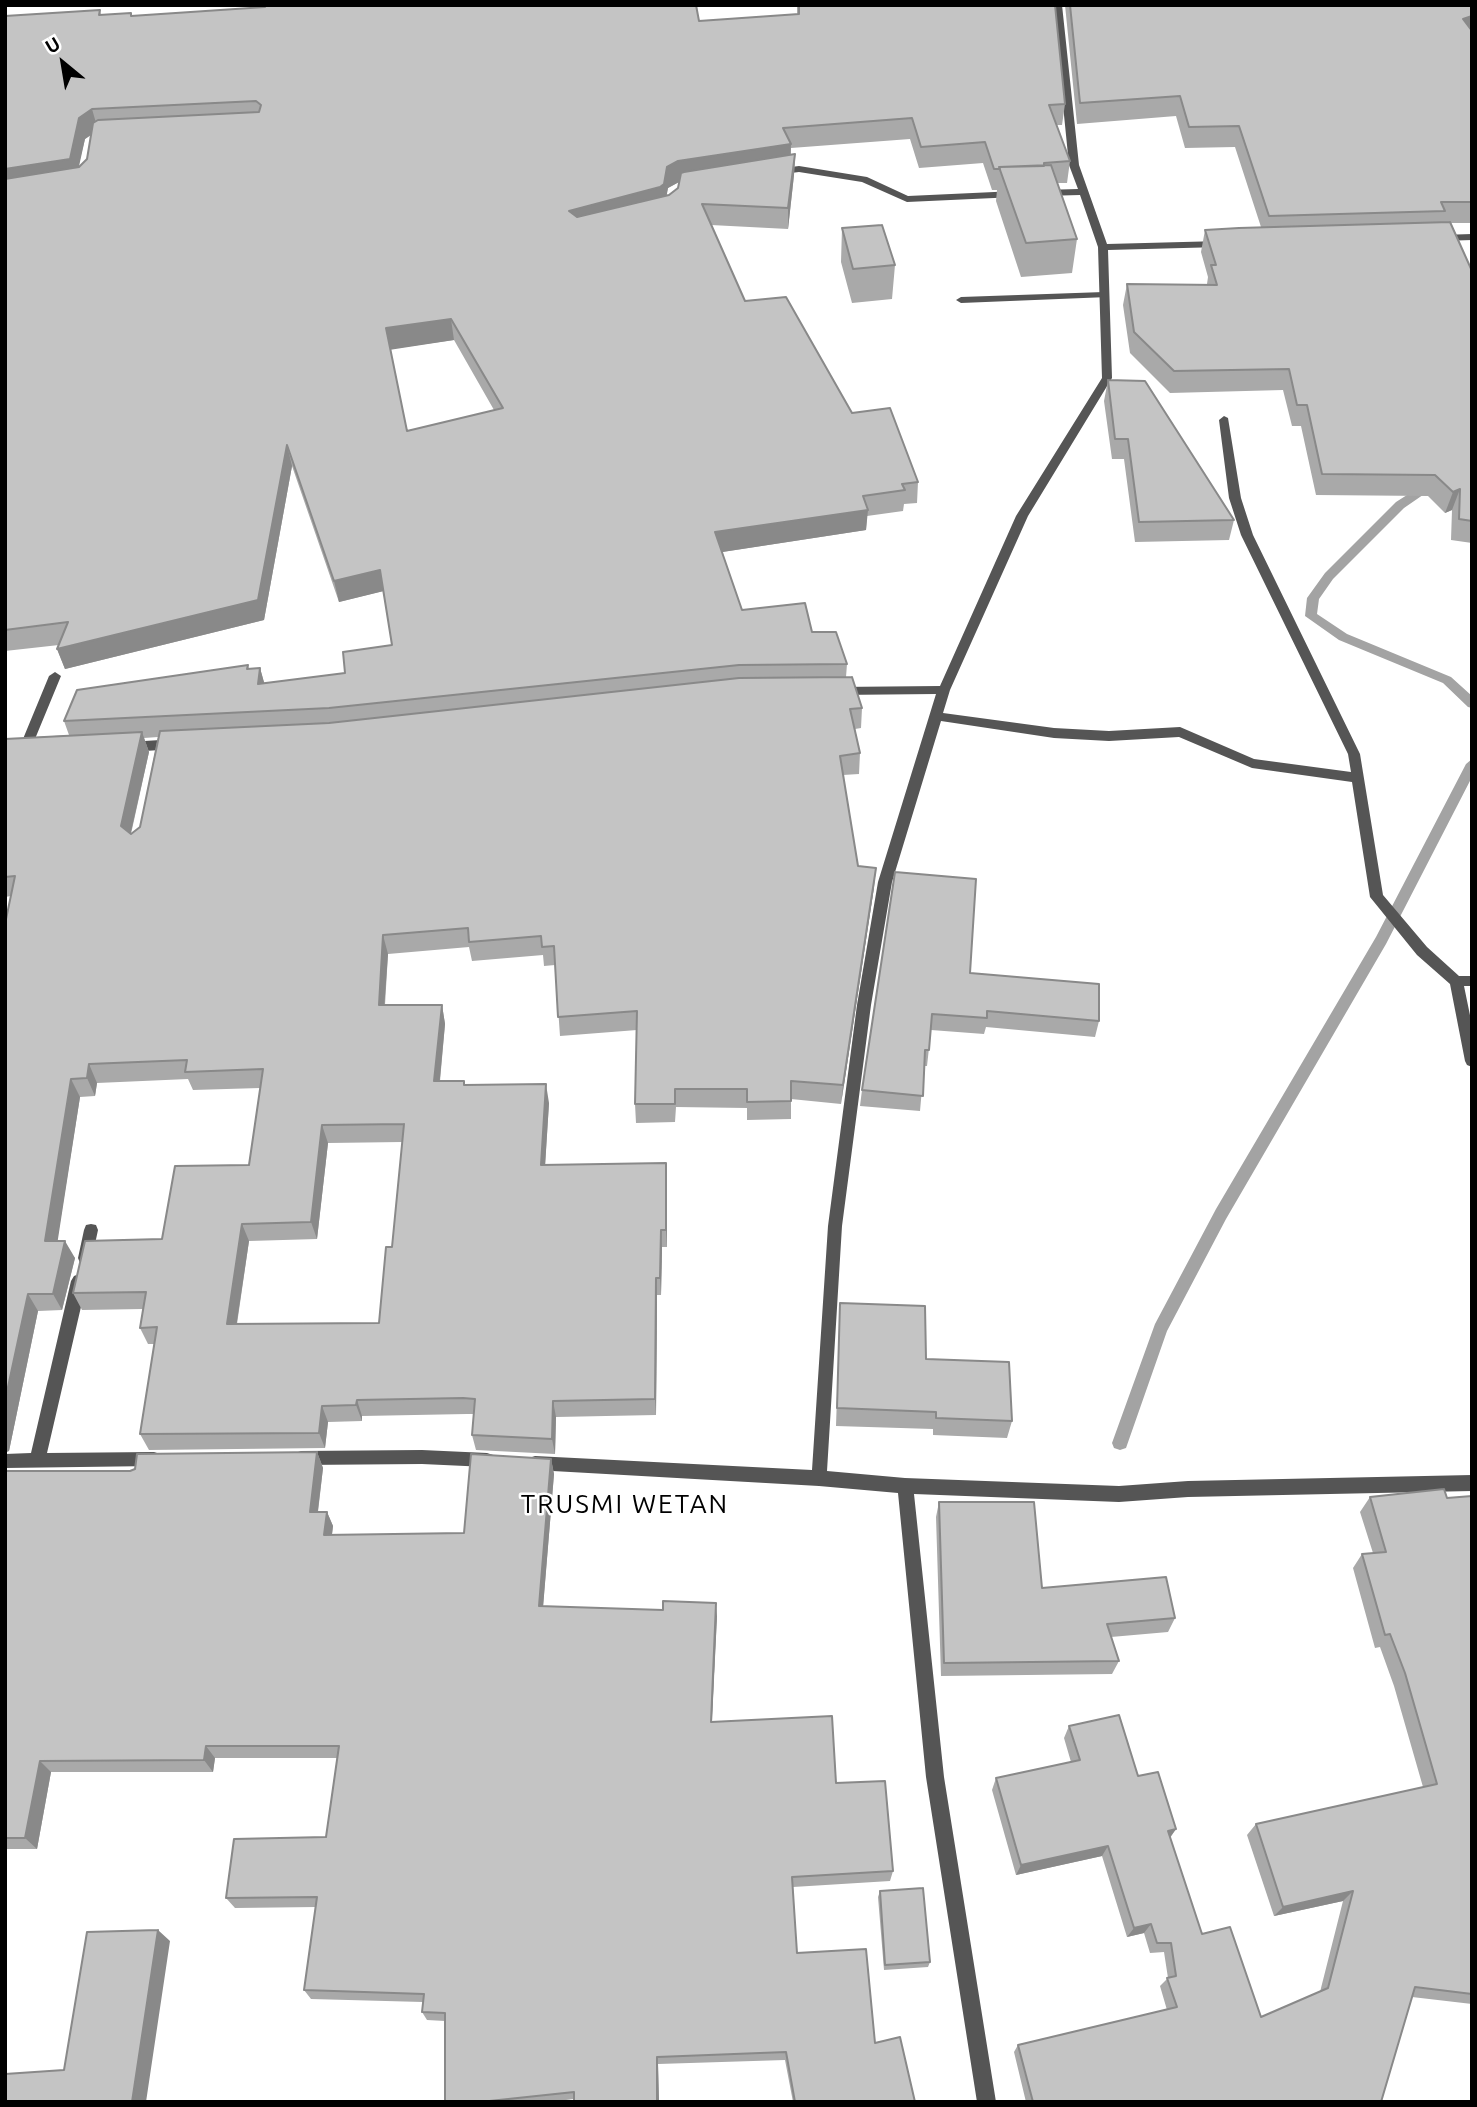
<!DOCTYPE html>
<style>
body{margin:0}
#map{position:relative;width:1477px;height:2107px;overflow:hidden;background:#fff;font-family:Ubuntu,sans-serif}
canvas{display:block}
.frame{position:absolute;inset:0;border:7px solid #000;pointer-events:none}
.north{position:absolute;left:28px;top:28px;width:70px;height:70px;-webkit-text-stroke:5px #fff;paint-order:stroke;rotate:330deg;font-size:19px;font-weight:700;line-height:28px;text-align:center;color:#000}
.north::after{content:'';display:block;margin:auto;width:24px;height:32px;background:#000;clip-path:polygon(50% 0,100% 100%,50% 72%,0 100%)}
</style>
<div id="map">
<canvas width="1477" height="2107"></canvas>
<div class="frame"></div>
<div class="north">U</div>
</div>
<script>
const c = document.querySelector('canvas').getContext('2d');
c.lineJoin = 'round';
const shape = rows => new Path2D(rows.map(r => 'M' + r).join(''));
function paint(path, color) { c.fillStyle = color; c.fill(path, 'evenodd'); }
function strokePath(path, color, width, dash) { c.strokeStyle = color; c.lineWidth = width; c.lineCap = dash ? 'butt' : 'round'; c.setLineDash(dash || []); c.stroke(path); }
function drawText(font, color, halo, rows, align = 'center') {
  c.font = font + ' Ubuntu,sans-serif'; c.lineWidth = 5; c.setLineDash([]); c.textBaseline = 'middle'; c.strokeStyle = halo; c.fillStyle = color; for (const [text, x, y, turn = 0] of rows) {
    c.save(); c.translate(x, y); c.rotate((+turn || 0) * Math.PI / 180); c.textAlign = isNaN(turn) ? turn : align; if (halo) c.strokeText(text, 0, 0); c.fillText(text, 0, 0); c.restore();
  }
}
paint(shape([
 [1429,481,1435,485,1433,488,1404,508,1333,579,1319,599,1317,614,1347,634,1451,677,1472,696,1472,708,1468,707,1443,683,1339,640,1305,616,1307,598,1325,573,1396,502,1429,481],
 [1472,759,1472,777,1386,944,1226,1219,1167,1331,1126,1448,1120,1450,1114,1448,1112,1443,1155,1324,1216,1209,1376,937,1466,764,1472,759]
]), '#a3a3a3');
paint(shape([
 [1104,292,1109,295,1108,297,961,303,956,300,961,297,1104,292]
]), '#555');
paint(shape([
 [1053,5,1062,5,1079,165,1107,244,1221,241,1226,244,1221,247,1108,250,1112,378,1028,516,950,690,943,713,1054,728,1109,731,1180,727,1254,759,1351,772,1348,754,1241,535,1229,498,1219,420,1224,416,1228,418,1241,498,1253,535,1360,754,1383,895,1427,947,1459,976,1472,976,1472,986,1464,986,1472,1025,1472,1067,1467,1065,1465,1061,1450,984,1417,955,1370,897,1352,782,1252,768,1179,737,1109,741,1054,738,941,721,892,882,871,1005,842,1226,827,1471,905,1478,1119,1486,1188,1481,1472,1475,1472,1491,1188,1497,1119,1502,914,1494,944,1777,996,2102,977,2102,926,1777,898,1493,819,1486,535,1470,529,1468,527,1463,529,1458,535,1456,812,1470,828,1226,857,1005,878,882,936,694,837,695,831,691,837,687,940,686,1016,516,1102,378,1098,247,1080,195,1043,196,1038,193,1043,190,1078,189,1069,165,1053,5],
 [799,166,867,177,908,196,1016,191,1021,194,1016,197,907,202,862,182,799,172,775,175,770,172,775,169,799,166],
 [1472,234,1472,240,1441,241,1436,238,1441,235,1472,234],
 [55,672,61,676,30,751,24,756,20,754,18,751,49,676,55,672],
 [176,739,182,744,176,749,129,752,123,747,129,742,176,739],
 [91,1224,96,1225,98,1230,92,1258,90,1263,85,1265,80,1263,78,1258,84,1230,86,1225,91,1224],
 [79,1274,84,1276,87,1281,47,1453,154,1452,160,1454,162,1459,160,1464,154,1466,5,1468,5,1454,31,1453,71,1281,74,1276,79,1274],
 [422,1450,487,1453,493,1455,495,1460,493,1465,487,1467,422,1464,301,1465,295,1463,293,1458,295,1453,301,1451,422,1450]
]), '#555');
paint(shape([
 [797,5,1055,5,1065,104,1062,125,1057,125,1070,161,1067,183,1057,183,1077,239,1072,273,1021,277,996,201,997,190,992,190,983,163,919,168,910,139,791,148,791,155,795,154,794,175,788,229,711,225,745,301,918,482,917,503,904,504,903,511,867,516,866,530,722,552,742,610,812,632,847,664,846,677,862,708,861,728,855,729,860,753,859,774,843,775,858,866,874,887,841,1104,791,1099,791,1119,747,1120,747,1108,676,1107,675,1122,636,1123,635,1104,637,1030,560,1036,555,965,544,966,543,955,472,961,469,947,388,954,385,1005,442,1005,445,1024,440,1081,549,1103,545,1165,666,1163,667,1181,667,1247,662,1247,661,1295,657,1295,656,1415,556,1417,555,1454,476,1450,472,1435,474,1414,467,1414,362,1416,362,1421,328,1422,325,1448,149,1450,140,1434,154,1344,148,1344,140,1328,143,1309,82,1310,73,1293,162,1239,249,1165,260,1088,193,1090,188,1079,97,1083,95,1096,80,1097,57,1241,75,1258,62,1310,38,1311,9,1451,11,896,5,897,5,739,69,735,64,721,248,665,249,669,260,668,264,683,345,673,392,645,383,591,339,602,292,466,264,620,65,669,57,649,59,645,5,651,5,16,100,10,101,15,131,13,132,16,699,21,797,14],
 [91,135,87,159,78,167,85,139],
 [679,182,678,188,669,195,666,196,668,188],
 [454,340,494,410,407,431,390,349],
 [158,737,140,827,131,834,149,752,144,738],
 [402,1142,392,1247,379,1323,237,1324,249,1241,317,1239,328,1143],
 [1065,5,1472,5,1472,223,1451,223,1472,271,1472,543,1451,540,1452,510,1445,513,1428,496,1316,495,1301,426,1292,426,1283,390,1170,393,1130,353,1123,305,1127,284,1207,284,1208,277,1201,252,1205,230,1261,227,1235,147,1185,148,1176,116,1077,124],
 [842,228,895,265,892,299,852,303,841,262],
 [1108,380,1234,520,1229,540,1135,542,1124,459,1112,459,1104,401],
 [970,973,1099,1021,1095,1037,986,1027,984,1034,931,1030,927,1066,924,1066,920,1111,860,1106,862,1090],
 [840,1303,926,1359,1012,1421,1007,1438,933,1435,933,1429,836,1426],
 [317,1452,323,1468,318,1512,327,1512,333,1526,332,1535,464,1533,551,1459,554,1474,543,1606,717,1616,712,1722,836,1783,893,1871,890,1881,793,1887,797,1953,875,2043,915,2102,793,2102,785,2060,658,2064,659,2102,574,2102,574,2099,550,2102,445,2102,445,2021,427,2020,422,2012,423,2002,311,1999,304,1990,316,1907,235,1908,226,1898,326,1837,337,1758,215,1758,213,1772,51,1772,37,1849,5,1849,5,1471,130,1471],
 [1472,1496,1472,2004,1412,1997,1381,2102,1026,2102,1014,2052,1018,2045,1167,2010,1160,1986,1168,1978,1164,1952,1150,1953,1144,1933,1127,1937,1102,1856,1016,1875,992,1790,996,1778,1071,1762,1064,1738,1069,1726,1138,1776,1176,1829,1170,1838,1202,1934,1261,2017,1320,1992,1343,1901,1274,1916,1247,1835,1256,1824,1423,1787,1394,1686,1380,1647,1375,1648,1353,1568,1362,1554,1373,1553,1360,1512,1370,1497,1447,1498],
 [939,1502,1042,1588,1175,1618,1168,1632,1111,1637,1119,1661,1112,1674,941,1676,936,1517],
 [880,1891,930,1962,928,1967,884,1970,878,1897]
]), '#a9a9a9');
paint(shape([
 [1472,16,1472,35,1463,19],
 [92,109,98,130,85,139,76,180,5,191,5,169],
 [791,144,790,165,679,182,668,188,665,205,571,232,569,211,678,161],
 [795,154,794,175,788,229,788,208],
 [451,319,454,340,389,350,386,328],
 [287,445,292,466,264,620,65,669,57,649],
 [1460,489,1452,510,1445,513,1453,492],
 [868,510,866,530,716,553,715,532],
 [380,570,384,591,339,602,334,581],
 [260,668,266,689,258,684],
 [142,732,149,752,128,845,121,826],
 [876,868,874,887,841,1104,843,1085],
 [383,935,388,954,383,1024,379,1005],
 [442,1005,445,1024,438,1099,434,1081],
 [89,1064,97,1083,95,1096,87,1078],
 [71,1079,80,1097,55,1258,45,1241],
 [546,1084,549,1103,544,1183,541,1165],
 [322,1125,328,1143,317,1239,311,1222],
 [666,1163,667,1181,667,1247,666,1230],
 [242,1224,249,1241,234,1341,227,1324],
 [661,1230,662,1247,661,1295,660,1278],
 [65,1241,75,1258,62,1310,53,1294],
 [656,1278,657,1295,656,1415,655,1399],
 [28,1294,38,1311,9,1451,5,1453,5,1401],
 [357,1400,362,1416,362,1421,356,1405],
 [553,1401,556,1417,555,1454,552,1439],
 [322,1406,328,1422,325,1448,319,1433],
 [317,1452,323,1468,316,1526,310,1512],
 [551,1459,554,1474,542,1620,539,1606],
 [327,1512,333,1526,330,1549,324,1535],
 [716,1603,717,1616,711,1735,711,1722],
 [206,1746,215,1758,213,1772,204,1760],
 [40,1761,51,1772,37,1849,25,1838],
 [1176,1829,1168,1840,1168,1831],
 [1108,1846,1102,1856,1016,1875,1021,1865],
 [1353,1891,1343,1901,1274,1916,1283,1907],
 [1151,1924,1144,1933,1127,1937,1134,1928],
 [158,1930,170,1941,146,2102,132,2102],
 [657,2057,658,2064,659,2102,657,2102]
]), '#898989');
const building = shape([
 [265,5,696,5,699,21,799,14,799,5,1055,5,1065,104,1049,105,1070,161,1044,163,1044,166,999,167,1000,169,994,169,985,142,921,147,912,118,783,128,791,144,678,161,667,167,664,184,660,187,569,211,577,217,669,195,678,188,681,173,684,172,795,154,788,208,702,204,745,301,786,297,852,413,890,408,918,482,902,484,905,490,863,496,868,510,715,532,742,610,805,603,812,632,836,632,847,664,739,665,329,708,64,721,77,690,248,665,247,669,260,668,258,684,345,673,343,652,392,645,380,570,334,581,287,445,258,600,57,649,68,622,5,630,5,179,79,167,87,159,93,123,98,120,259,112,261,105,256,101,92,109,79,118,70,159,5,169,5,16,100,10,99,15,131,13,131,16,265,7,265,5],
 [451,319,503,408,407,431,386,328,451,319],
 [1070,5,1472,5,1472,16,1463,19,1472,31,1472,202,1441,202,1445,211,1269,216,1239,126,1189,127,1180,96,1080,103,1070,5],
 [1051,165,1077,239,1026,243,999,167,1051,165],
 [1450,222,1472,271,1472,521,1459,519,1460,489,1453,492,1435,475,1322,474,1307,405,1297,405,1289,369,1174,371,1134,332,1127,284,1217,285,1211,265,1216,265,1205,230,1239,228,1450,222],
 [882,225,895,265,853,269,842,228,882,225],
 [1108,380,1145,381,1234,520,1139,522,1128,439,1115,439,1108,380],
 [852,677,862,708,850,709,860,753,840,756,858,866,876,868,843,1085,791,1081,791,1101,747,1102,747,1089,675,1089,675,1104,635,1104,637,1011,558,1017,554,946,542,947,541,936,469,942,468,928,383,935,379,1005,442,1005,434,1081,464,1081,464,1085,546,1084,541,1165,666,1163,666,1230,661,1230,660,1278,656,1278,655,1399,553,1401,552,1439,472,1435,475,1399,463,1398,357,1400,356,1405,322,1406,319,1433,140,1434,157,1327,140,1328,146,1292,73,1293,85,1241,162,1239,175,1166,249,1165,263,1069,185,1072,187,1060,89,1064,87,1078,71,1079,45,1241,65,1241,53,1294,28,1294,5,1401,5,924,15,876,5,877,5,739,142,732,121,826,131,834,140,827,160,731,329,723,739,678,852,677],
 [404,1124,392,1247,386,1247,379,1323,227,1324,242,1224,311,1222,322,1125,404,1124],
 [895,872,976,879,970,973,1099,984,1099,1021,987,1011,987,1018,932,1014,929,1050,925,1050,923,1096,862,1090,895,872],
 [840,1303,925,1306,926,1359,1009,1362,1012,1421,936,1418,936,1412,837,1408,840,1303],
 [317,1452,310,1512,327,1512,324,1535,464,1533,471,1454,551,1459,539,1606,663,1610,663,1601,716,1603,711,1722,832,1716,836,1783,885,1781,893,1871,792,1877,797,1953,866,1949,875,2043,900,2037,915,2102,795,2102,786,2052,657,2057,657,2102,574,2102,574,2092,480,2102,445,2102,445,2013,422,2012,424,1994,304,1990,317,1897,226,1898,234,1839,326,1837,339,1746,206,1746,204,1760,40,1761,25,1838,5,1838,5,1471,130,1471,135,1469,137,1454,317,1452],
 [1444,1489,1447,1498,1472,1496,1472,1994,1415,1987,1381,2102,1033,2102,1018,2045,1177,2007,1167,1978,1176,1976,1171,1943,1157,1943,1151,1924,1134,1928,1108,1846,1021,1865,996,1778,1080,1760,1069,1726,1119,1715,1138,1776,1158,1772,1176,1829,1168,1831,1202,1934,1230,1927,1261,2017,1328,1988,1353,1891,1283,1907,1256,1824,1437,1784,1405,1673,1390,1634,1385,1635,1362,1554,1386,1552,1370,1497,1444,1489],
 [939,1502,1034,1502,1042,1588,1166,1577,1175,1618,1107,1624,1119,1661,944,1663,939,1502],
 [923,1888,930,1962,885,1965,880,1891,923,1888],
 [158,1930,132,2102,5,2102,5,2074,64,2070,87,1932,158,1930]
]);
paint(building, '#c4c4c4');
strokePath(building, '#898989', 2);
c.letterSpacing = '2px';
drawText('26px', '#000', '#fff', [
 ["TRUSMI WETAN",625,1504]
]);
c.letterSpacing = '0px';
</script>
